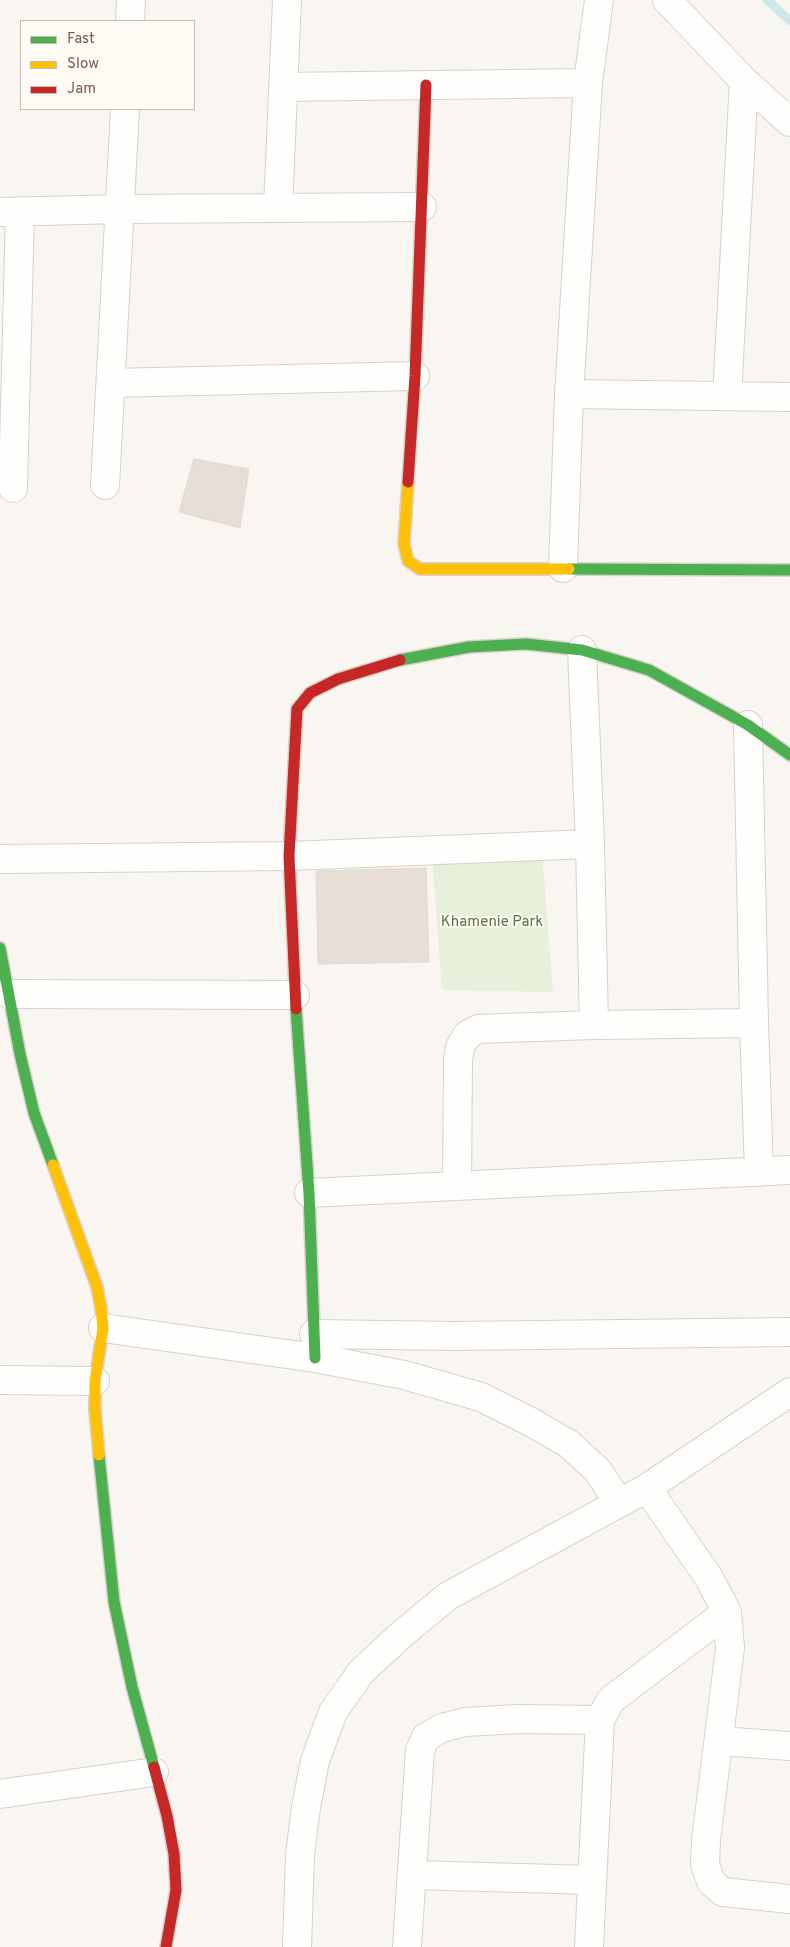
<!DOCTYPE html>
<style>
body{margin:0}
#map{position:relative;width:790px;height:1947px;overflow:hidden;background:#f9f5f0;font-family:Overpass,sans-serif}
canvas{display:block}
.legend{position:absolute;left:20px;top:20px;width:175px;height:90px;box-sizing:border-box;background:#fffaf3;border:1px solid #cabbb1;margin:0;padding:6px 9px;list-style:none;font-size:15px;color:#7a5c4d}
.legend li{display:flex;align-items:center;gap:10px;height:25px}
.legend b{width:25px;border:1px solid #cabbb1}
</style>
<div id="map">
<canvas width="790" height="1947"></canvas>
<ul class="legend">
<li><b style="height:6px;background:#4caf50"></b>Fast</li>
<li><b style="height:6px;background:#ffc107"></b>Slow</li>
<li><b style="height:6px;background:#c62828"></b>Jam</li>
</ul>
</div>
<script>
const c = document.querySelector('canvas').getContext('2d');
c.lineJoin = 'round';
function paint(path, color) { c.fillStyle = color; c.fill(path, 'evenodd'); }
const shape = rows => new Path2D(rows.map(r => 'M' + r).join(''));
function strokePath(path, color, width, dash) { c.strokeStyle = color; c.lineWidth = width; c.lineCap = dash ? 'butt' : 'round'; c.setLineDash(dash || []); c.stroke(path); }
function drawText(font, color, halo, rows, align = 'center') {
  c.font = font + ' Overpass,sans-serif'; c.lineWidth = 4; c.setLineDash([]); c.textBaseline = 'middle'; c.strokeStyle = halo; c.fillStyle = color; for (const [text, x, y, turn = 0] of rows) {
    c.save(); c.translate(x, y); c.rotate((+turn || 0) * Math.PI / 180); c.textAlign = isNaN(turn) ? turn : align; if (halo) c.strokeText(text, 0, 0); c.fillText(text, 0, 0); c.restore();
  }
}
paint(shape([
 [542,853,553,992,442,990,432,857]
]), '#e7f0db');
strokePath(shape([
 [767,0,790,21]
]), '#d0e8ea', 9);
const building = shape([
 [194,459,249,469,240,528,179,512,194,459],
 [426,868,429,962,318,964,316,871,426,868]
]);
paint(building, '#e6ded7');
strokePath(building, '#e2d8d2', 1);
const street = shape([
 [667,0,744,81,790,122],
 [130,21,131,0],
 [283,87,588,83],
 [278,208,287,0],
 [0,212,120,209,422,207],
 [111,383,415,376],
 [569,394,790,397],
 [727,396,744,81],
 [105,485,125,109],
 [13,488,20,211],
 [563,568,569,394,588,83,599,0],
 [582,650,590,844,594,1025],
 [748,725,754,1023,759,1172],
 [0,859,289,856,590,844],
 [9,994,295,995],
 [457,1186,458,1060,460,1047,467,1035,478,1029,594,1025,754,1023],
 [309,1193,790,1170],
 [103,1328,315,1358,404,1375,481,1397,531,1422,569,1444,598,1471,619,1503],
 [314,1334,455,1336,790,1332],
 [0,1380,95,1381],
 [647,1488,709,1578,727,1612,730,1648,706,1840,705,1864,711,1882,723,1892,790,1899],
 [720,1741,790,1746],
 [0,1794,154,1772],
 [413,1875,591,1880],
 [297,1947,300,1855,306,1807,315,1761,333,1712,361,1672,402,1634,448,1596,647,1488,790,1392],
 [407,1947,420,1750,426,1737,442,1728,465,1722,518,1719,600,1720],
 [589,1947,600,1720,611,1700,727,1612]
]);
const fast = shape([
 [569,569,790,570],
 [400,660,469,647,526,644,582,650,649,670,748,725,790,755],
 [0,948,20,1054,34,1113,53,1165],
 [296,1009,309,1193,315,1358],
 [99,1455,114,1602,132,1687,154,1767]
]);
const slow = shape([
 [408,482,404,544,408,561,420,569,569,569],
 [53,1165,97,1287,101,1308,103,1328,95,1381,95,1410,99,1455]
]);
const jam = shape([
 [408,482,415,376,426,85],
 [296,1009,289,856,297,709,310,693,338,679,400,660],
 [154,1767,167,1816,174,1854,176,1890,166,1947]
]);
strokePath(street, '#d7d1cb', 30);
strokePath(fast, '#d9d2cb', 14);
strokePath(slow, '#d9d2cb', 14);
strokePath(jam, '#d9d2cb', 14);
strokePath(street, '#fefefd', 28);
strokePath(fast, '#4caf50', 11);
strokePath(slow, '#ffc107', 11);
strokePath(jam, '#c62828', 11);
drawText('15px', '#537a41', '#fffaf3', [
 ["Khamenie Park",492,923]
]);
</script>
